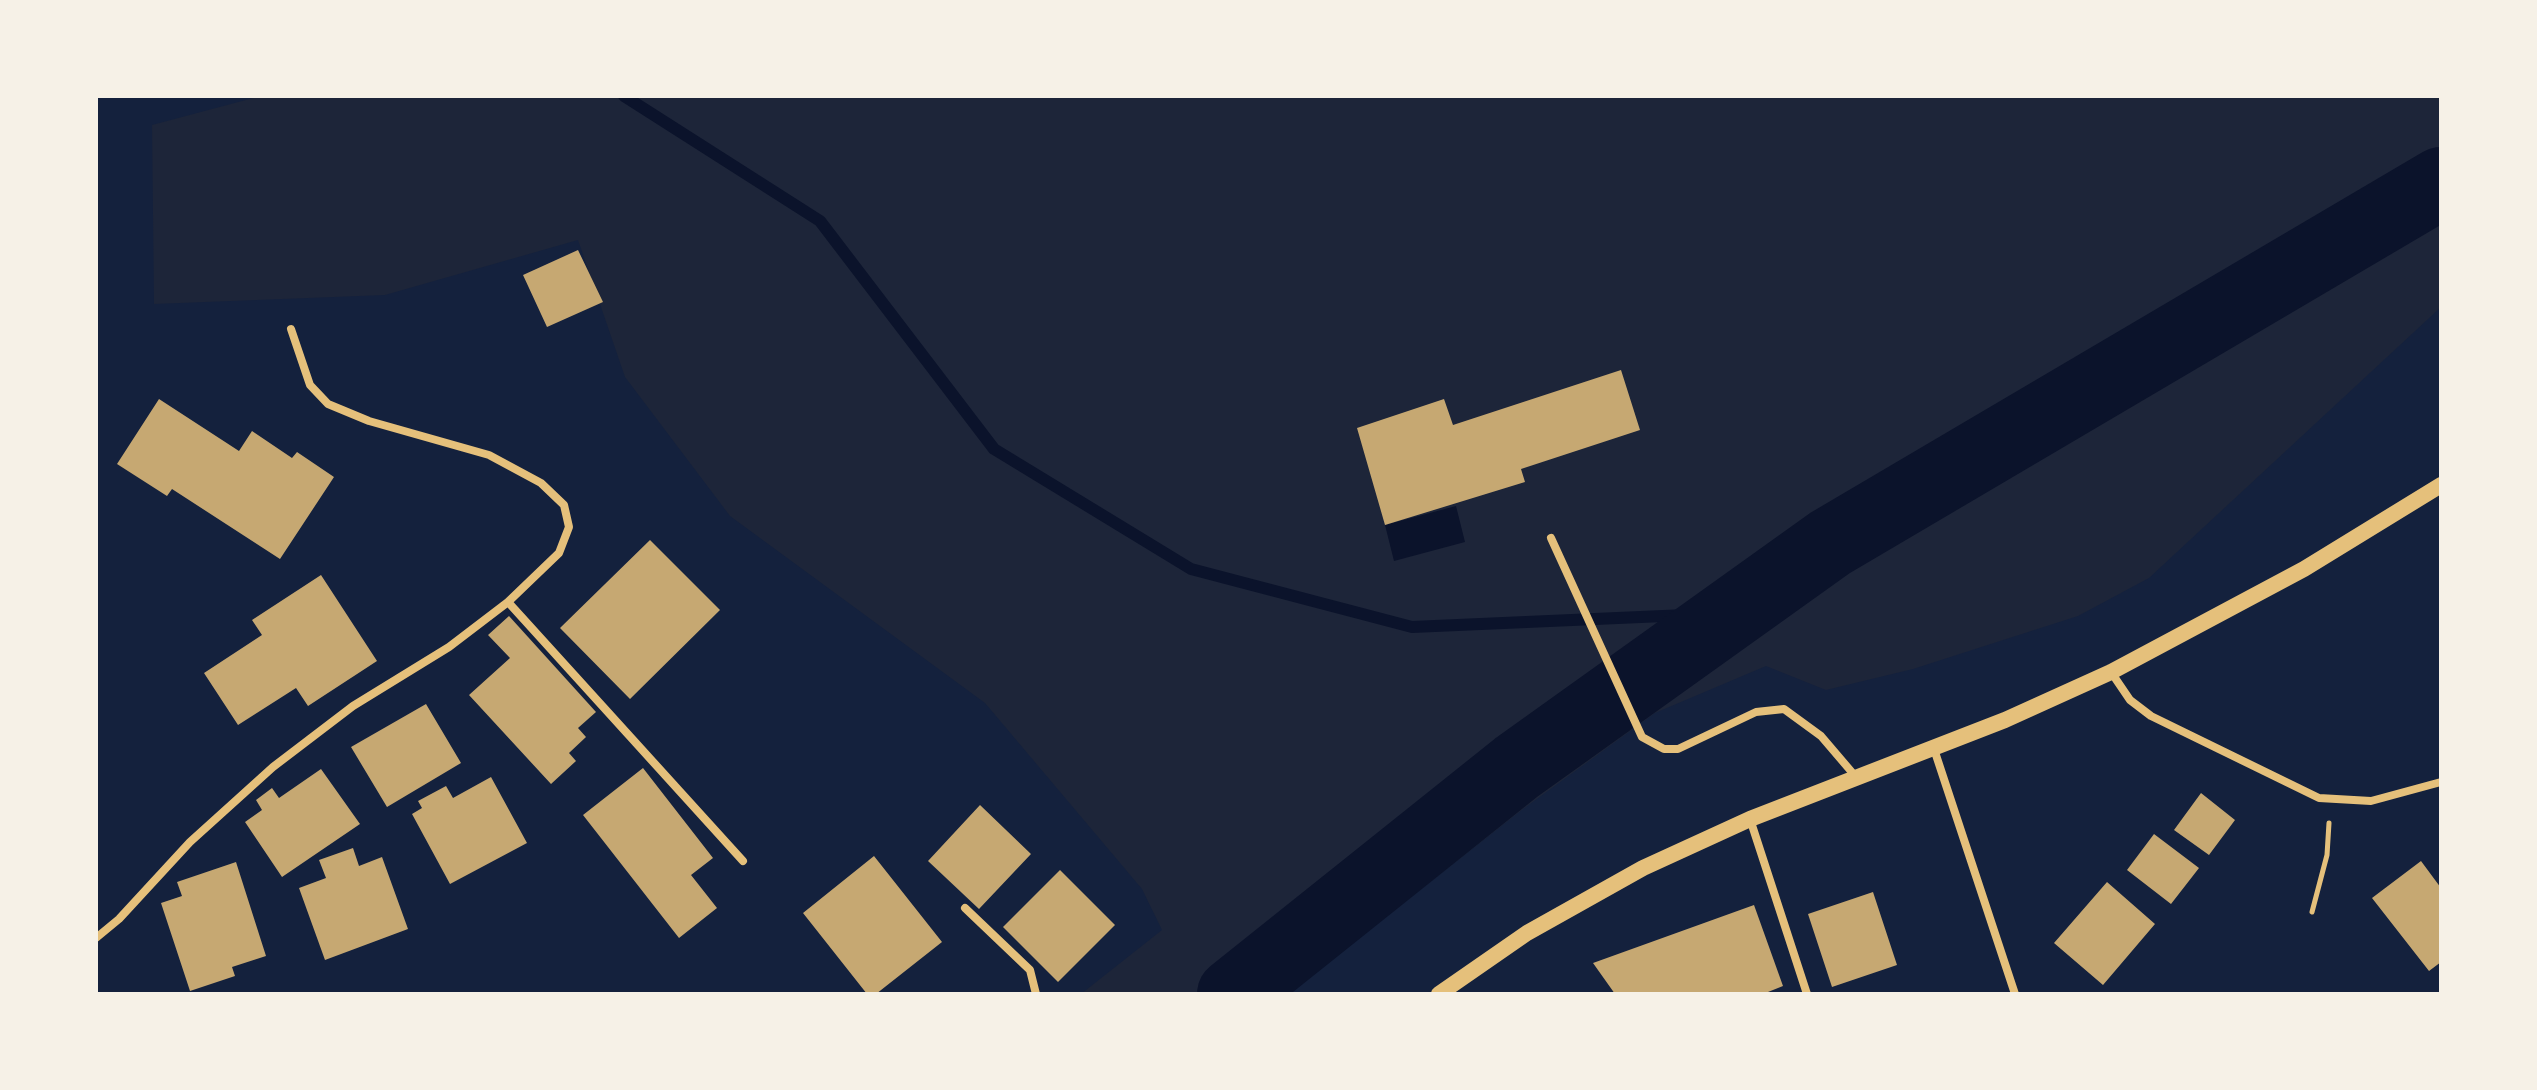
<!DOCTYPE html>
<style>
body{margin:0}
#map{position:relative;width:2537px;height:1090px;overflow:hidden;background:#14213d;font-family:"Fira Sans Condensed",sans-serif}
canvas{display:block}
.frame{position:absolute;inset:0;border:98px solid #f6f1e7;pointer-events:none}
</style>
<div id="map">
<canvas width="2537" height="1090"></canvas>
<div class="frame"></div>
</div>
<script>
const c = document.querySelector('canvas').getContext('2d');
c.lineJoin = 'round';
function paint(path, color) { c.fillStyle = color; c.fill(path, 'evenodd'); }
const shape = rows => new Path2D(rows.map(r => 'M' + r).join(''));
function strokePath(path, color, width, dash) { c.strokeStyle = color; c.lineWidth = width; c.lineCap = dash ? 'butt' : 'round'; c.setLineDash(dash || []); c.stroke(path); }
paint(shape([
 [261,96,2441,96,2441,307,2149,578,2078,616,1913,669,1826,690,1766,666,1655,713,1523,809,1288,994,1081,994,1162,930,1142,889,985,703,730,516,625,377,578,240,385,295,154,304,152,125]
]), '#1d2539');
paint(shape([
 [1456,506,1465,542,1394,561,1385,525]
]), '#0b132b');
strokePath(shape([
 [624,96,820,221,994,449,1191,569,1412,627,1732,613]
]), '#0b132b', 12);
strokePath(shape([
 [1233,994,1517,767,1830,543,2441,183]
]), '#0b132b', 72);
paint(shape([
 [578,250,603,302,547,327,523,275],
 [1621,370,1640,430,1521,469,1525,482,1385,525,1357,428,1444,399,1453,425],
 [159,399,239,451,252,431,292,458,297,452,334,477,280,559,172,489,167,496,117,464],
 [650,540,720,610,630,699,560,628],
 [321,575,377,661,308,706,296,688,238,725,204,673,262,635,252,620],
 [509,616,596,712,578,728,586,737,569,753,576,761,551,784,469,695,510,658,488,635],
 [426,704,461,763,387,807,351,747],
 [643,768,713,858,691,875,717,908,679,938,583,815],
 [321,769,360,824,282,877,245,822,262,810,256,800,272,788,279,798],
 [491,777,527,843,450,884,412,814,422,808,418,801,446,786,453,798],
 [2201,793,2235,820,2209,855,2174,830],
 [980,805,1031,854,979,909,928,861],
 [2154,834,2199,868,2171,904,2127,870],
 [353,848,359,866,382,857,408,929,325,960,299,888,326,878,319,860],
 [874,856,942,942,876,994,867,994,803,913],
 [2421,861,2441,888,2441,962,2429,971,2372,898],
 [236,862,266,956,232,967,235,976,190,991,161,903,182,896,177,882],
 [1060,870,1115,925,1058,982,1003,927],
 [2107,882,2155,924,2103,985,2054,943],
 [1873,892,1897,965,1832,987,1808,914],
 [1754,905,1783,986,1763,994,1615,994,1593,963]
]), '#c6a872');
strokePath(shape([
 [2312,912,2327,855,2329,823]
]), '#e5c07b', 5);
strokePath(shape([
 [291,329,310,385,328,404,369,421,489,455,541,483,564,505,569,527,559,553,508,602],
 [1551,538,1642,737,1664,749,1678,749,1756,712,1784,709,1821,736,1856,777],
 [2111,672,2130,700,2151,716,2319,798,2371,801,2441,782],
 [1934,749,2015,994],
 [1750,819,1807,994],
 [965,908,1030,970,1036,994],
 [96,938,119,919,190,842,273,767,353,706,449,647,508,602,743,861]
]), '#e5c07b', 8);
strokePath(shape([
 [1439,994,1527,933,1643,868,1750,819,2005,720,2111,672,2304,569,2441,485]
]), '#e5c07b', 16);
</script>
